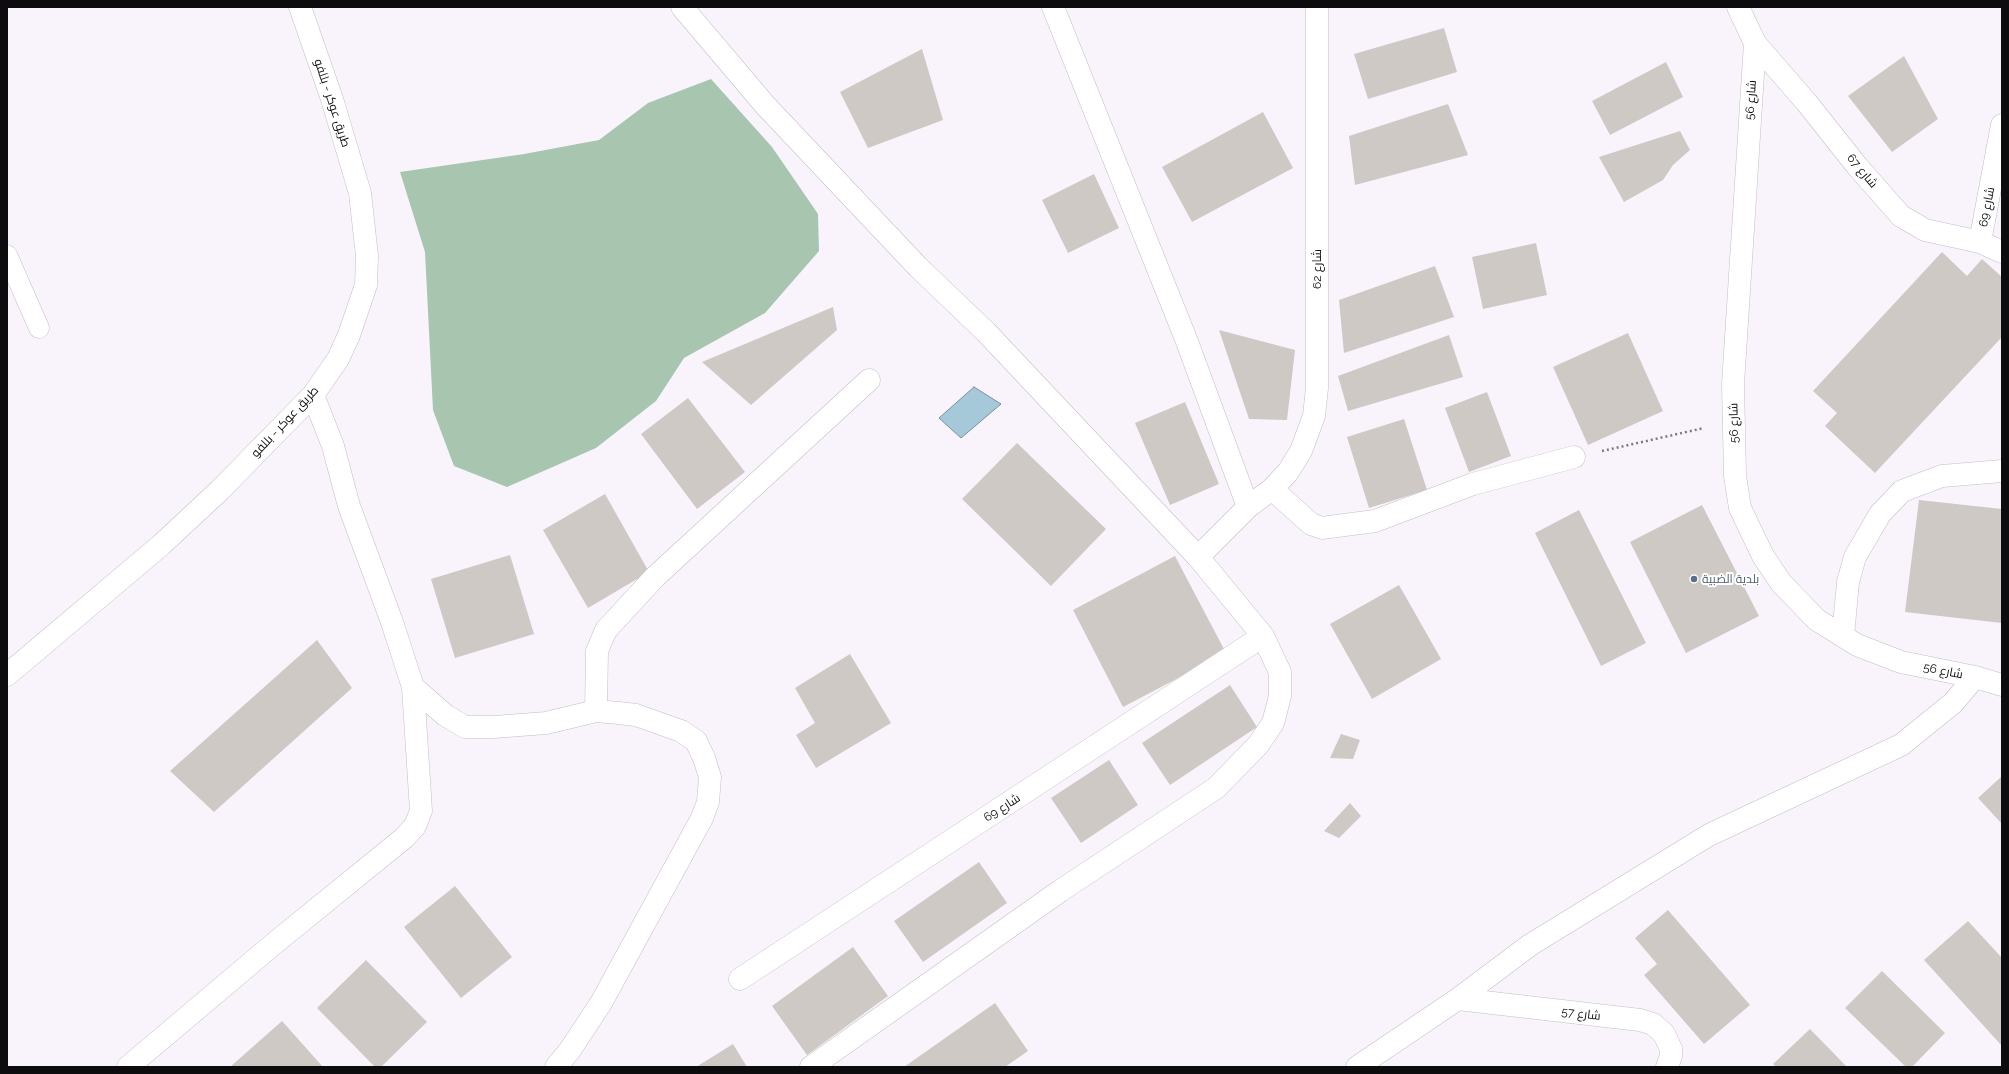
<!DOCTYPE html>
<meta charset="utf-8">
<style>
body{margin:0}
#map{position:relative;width:2009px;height:1074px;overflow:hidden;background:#f9f4fb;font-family:Raleway,sans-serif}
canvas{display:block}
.frame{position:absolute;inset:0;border:8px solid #0c0b0d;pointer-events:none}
</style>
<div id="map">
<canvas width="2009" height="1074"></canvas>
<div class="frame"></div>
</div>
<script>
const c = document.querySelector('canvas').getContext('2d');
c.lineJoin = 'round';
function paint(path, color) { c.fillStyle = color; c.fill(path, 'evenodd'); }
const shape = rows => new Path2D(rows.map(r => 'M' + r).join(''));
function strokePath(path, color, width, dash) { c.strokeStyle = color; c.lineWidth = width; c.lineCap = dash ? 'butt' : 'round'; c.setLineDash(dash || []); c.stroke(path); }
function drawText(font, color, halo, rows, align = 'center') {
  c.font = font + ' Raleway,Cairo,sans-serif'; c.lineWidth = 4; c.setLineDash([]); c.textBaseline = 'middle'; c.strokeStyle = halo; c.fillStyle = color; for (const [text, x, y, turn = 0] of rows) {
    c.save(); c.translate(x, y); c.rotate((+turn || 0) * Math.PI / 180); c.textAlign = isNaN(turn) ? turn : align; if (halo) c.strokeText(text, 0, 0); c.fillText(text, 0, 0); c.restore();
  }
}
paint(shape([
 [711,79,772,147,818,214,819,251,765,313,684,358,656,401,596,448,507,487,454,466,433,410,425,252,400,172,524,154,599,140,648,103]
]), '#a7c5af');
const water = shape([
 [974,387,1001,404,961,438,939,418,974,387]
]);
paint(water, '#a6c9da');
strokePath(water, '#78909c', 1);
paint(shape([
 [1444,28,1457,72,1368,99,1354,54],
 [922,49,943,120,868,148,840,92],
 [1904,56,1938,119,1892,152,1848,96],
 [1666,62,1683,97,1610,135,1592,101],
 [1448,104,1468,155,1355,185,1349,136],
 [1263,112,1293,168,1192,222,1162,167],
 [1680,131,1690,150,1673,165,1663,180,1624,202,1599,157],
 [1094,174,1119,228,1068,253,1042,200],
 [1536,243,1547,295,1483,309,1472,257],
 [1942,252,1967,276,1982,259,2002,277,2002,337,1875,473,1825,426,1837,413,1813,391],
 [1435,266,1454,317,1344,353,1339,300],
 [833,307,837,330,751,405,702,362],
 [1219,330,1295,350,1287,420,1249,419],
 [1628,333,1663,411,1588,445,1553,367],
 [1449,335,1463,377,1348,411,1338,376],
 [1487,392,1511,456,1469,472,1445,408],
 [688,398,745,472,697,509,641,434],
 [1185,402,1219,484,1170,505,1135,423],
 [1404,419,1427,490,1369,508,1347,437],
 [1017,443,1106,529,1051,586,962,499],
 [605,494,649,572,588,608,543,530],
 [1919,500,2002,509,2002,623,1905,612],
 [1702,505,1759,616,1686,653,1630,542],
 [1579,510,1646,643,1601,666,1535,533],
 [510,555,534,634,455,658,431,579],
 [1175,556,1226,653,1123,707,1073,610],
 [1399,585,1441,659,1372,699,1330,624],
 [317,640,352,688,214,812,170,771],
 [850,654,891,723,816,768,796,735,815,723,795,688],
 [1230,685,1257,727,1170,785,1142,743],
 [1341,734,1360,740,1353,759,1330,758],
 [1109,760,1138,805,1081,843,1051,798],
 [2002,776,2002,824,1978,798],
 [1350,803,1361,816,1339,838,1324,831],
 [979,862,1007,903,923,962,894,921],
 [455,886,512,957,461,998,404,927],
 [1668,910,1750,1005,1704,1044,1644,975,1657,964,1635,938],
 [1968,921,2002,958,2002,1046,1924,960],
 [853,947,888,996,807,1055,772,1006],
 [366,960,427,1022,381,1067,375,1067,317,1008],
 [1882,971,1945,1033,1912,1067,1906,1067,1845,1008],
 [995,1003,1028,1051,1005,1067,904,1067],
 [282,1021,323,1067,230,1067],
 [1810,1029,1847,1067,1776,1067,1773,1064],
 [733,1044,747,1067,696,1067]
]), '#cec9c4');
const service = shape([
 [7,255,39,328]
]);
const minor = shape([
 [682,7,765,105,918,267,986,332,1198,557,1263,636,1280,672,1280,696,1273,723,1258,745,1216,788,1060,891,811,1067],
 [1053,7,1186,339,1248,507],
 [1738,7,1755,43,1733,384,1735,476,1740,508,1763,556,1782,584,1817,620,1857,645,1901,662,1975,677,2002,685],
 [1755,43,1807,103,1857,166,1901,216,1925,230,1980,242,2002,252],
 [1980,242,2002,125],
 [1272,489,1311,524,1322,528,1375,521,1473,484,1574,457],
 [1198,557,1248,507,1272,489,1288,472,1301,451,1314,416,1317,388,1317,7],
 [1843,636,1848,582,1855,557,1880,514,1902,491,1942,476,2002,471],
 [413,687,445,715,465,727,494,727,546,723,596,711,619,713,636,715,681,731,696,741,704,758,710,777,708,802,702,818,601,1003,570,1050,556,1067],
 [596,711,597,651,606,630,655,577,869,380],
 [740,979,1263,636],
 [1458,999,1640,1020,1653,1024,1664,1034,1671,1049,1671,1056,1667,1067],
 [128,1067,276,942,404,838,415,826,421,811,413,687,392,622,349,506,333,446,313,395],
 [1357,1067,1458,999,1530,945,1709,835,1901,745,1953,703,1975,677]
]);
const tertiary = shape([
 [7,675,161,545,220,490,313,395,338,359,349,335,366,285,367,256,360,193,332,99,300,7]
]);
strokePath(service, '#c2bec4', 21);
strokePath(minor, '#c2bec4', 23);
strokePath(tertiary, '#c2bec4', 23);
strokePath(shape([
 [1602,451,1704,428]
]), '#7c797d', 2.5, [2, 3]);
strokePath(service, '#fff', 20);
strokePath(minor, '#fff', 22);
strokePath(tertiary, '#fff', 22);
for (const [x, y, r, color] of [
 [1694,579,4,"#5c6f8a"]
]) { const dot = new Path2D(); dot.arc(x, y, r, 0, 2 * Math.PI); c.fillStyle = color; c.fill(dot); strokePath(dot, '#fff', 1.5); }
drawText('12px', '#0c0b0d', '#fff', [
 ["شارع 56",1751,100,-86],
 ["طريق عوكر - بللفو",332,103,72],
 ["شارع 67",1862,171,50],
 ["شارع 69",1987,207,-79],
 ["شارع 62",1317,269,-90],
 ["طريق عوكر - بللفو",285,422,-47],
 ["شارع 56",1734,423,-91],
 ["شارع 56",1943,671,11],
 ["شارع 69",1002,808,-33],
 ["شارع 57",1581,1014,7]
]);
drawText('12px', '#4e5e75', '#fff', [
 ["بلدية الضبية",1702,579]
], 'left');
</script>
